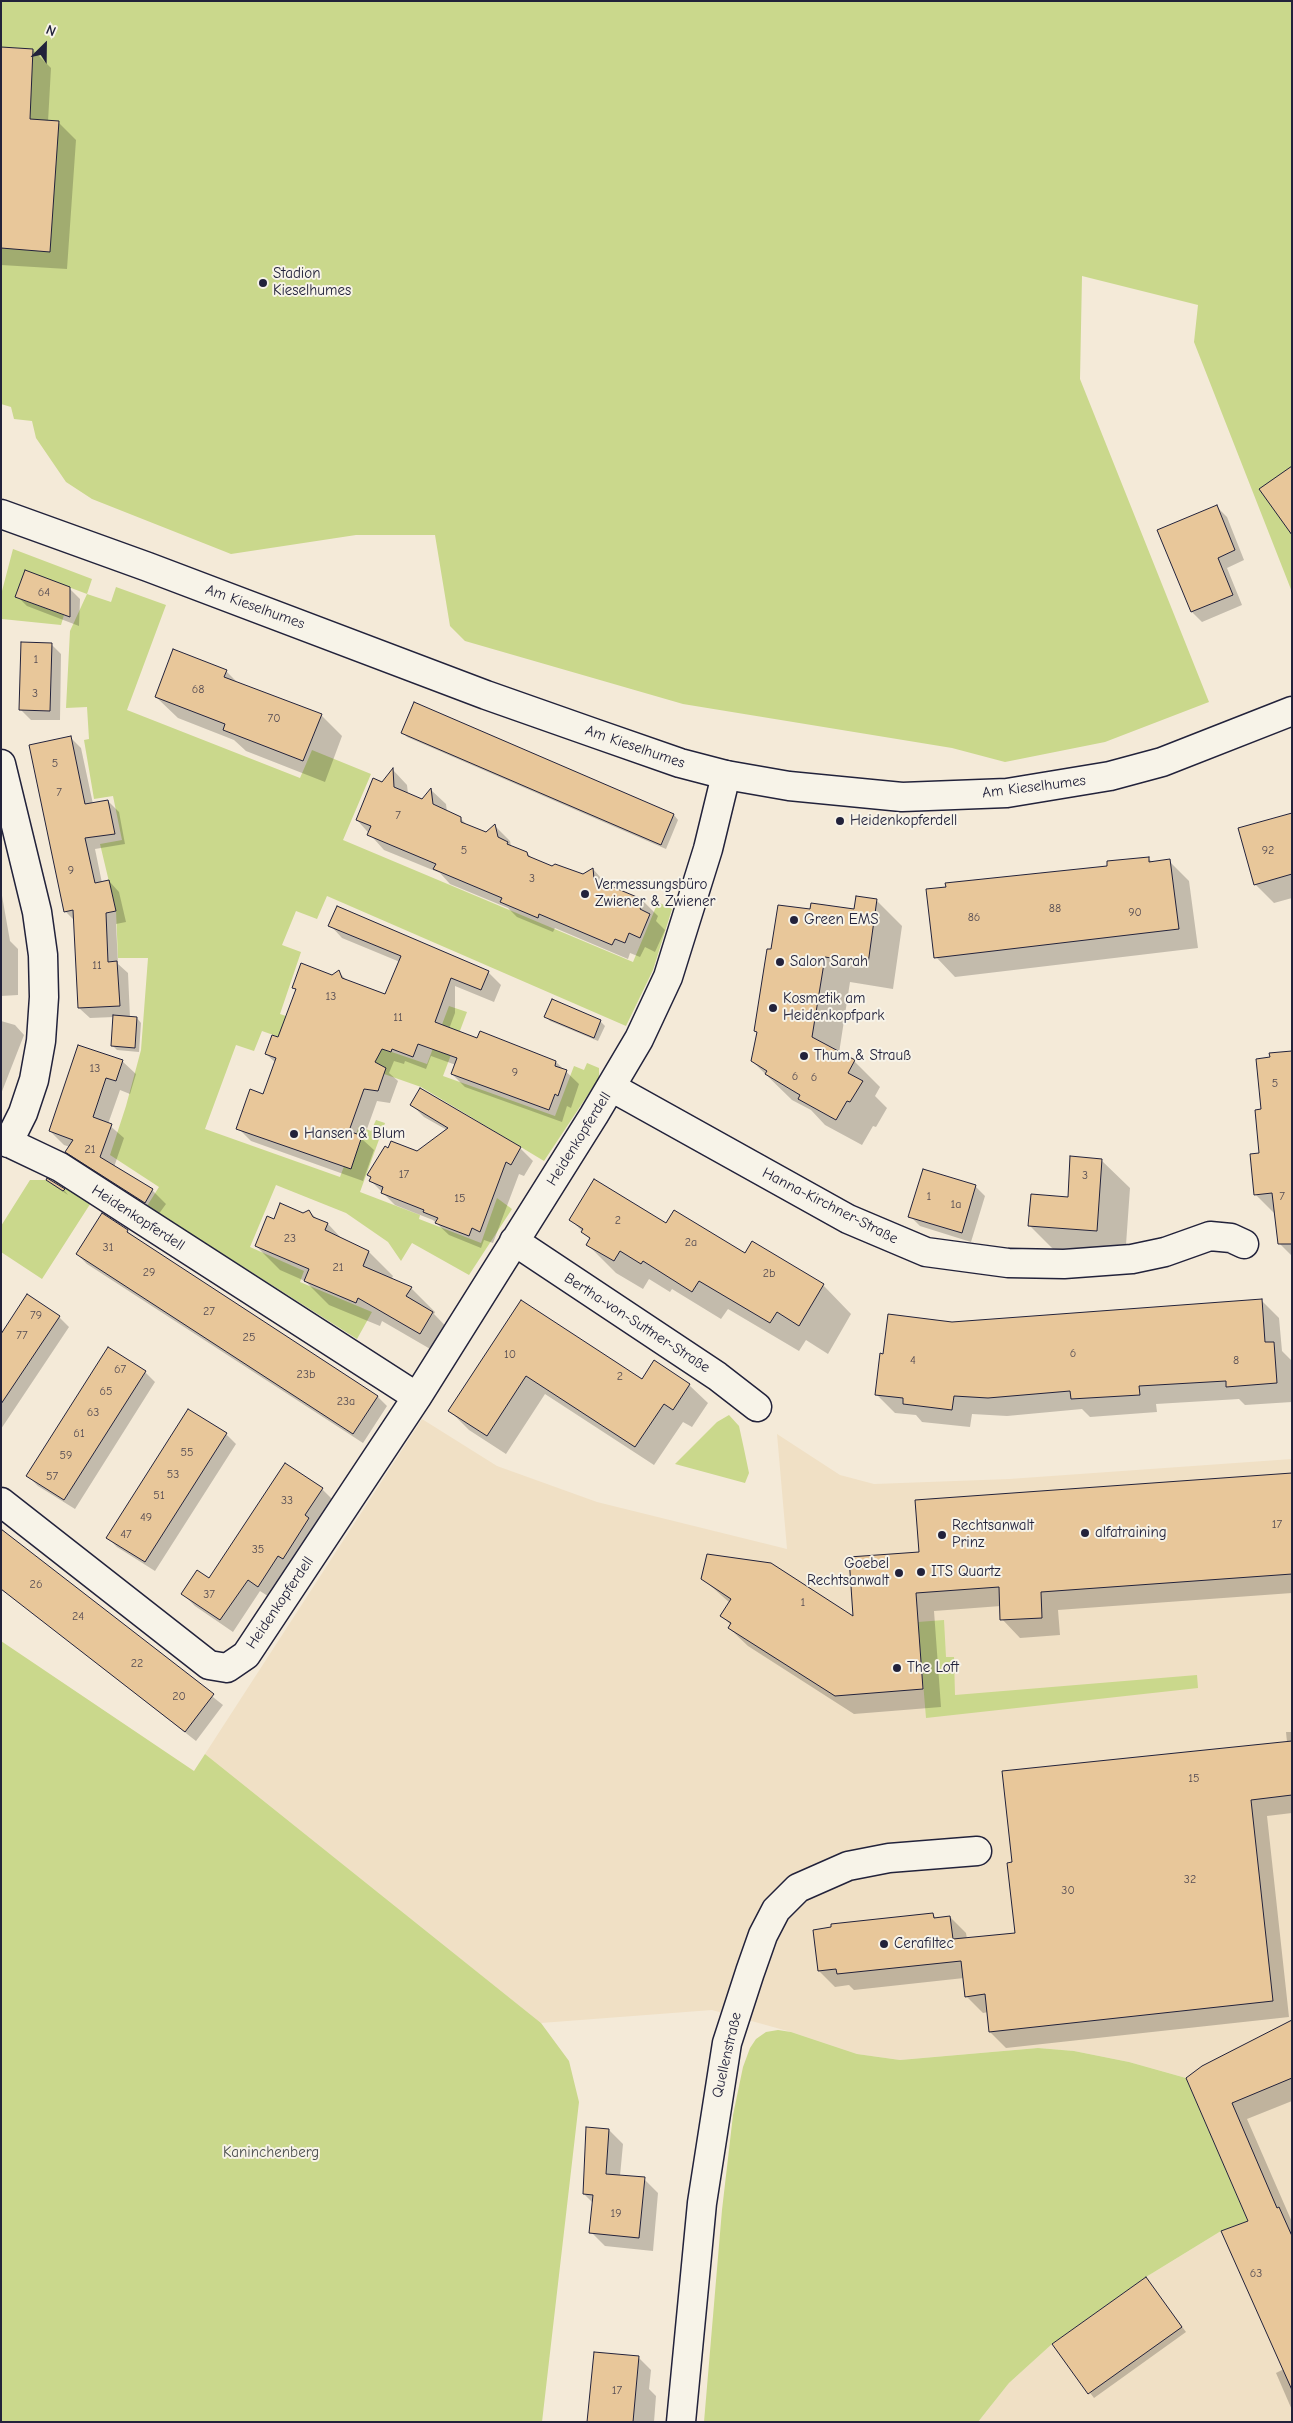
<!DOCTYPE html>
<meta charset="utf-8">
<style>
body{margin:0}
#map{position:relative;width:1293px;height:2423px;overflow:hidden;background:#f4ead8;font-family:"Comic Neue",sans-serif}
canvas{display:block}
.frame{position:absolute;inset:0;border:2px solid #22223b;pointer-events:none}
.north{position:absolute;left:20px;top:20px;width:50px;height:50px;-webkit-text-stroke:4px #f7f3e8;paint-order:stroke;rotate:23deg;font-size:14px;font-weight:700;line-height:20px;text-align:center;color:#22223b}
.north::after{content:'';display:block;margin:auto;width:18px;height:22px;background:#22223b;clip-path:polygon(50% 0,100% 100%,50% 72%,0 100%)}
</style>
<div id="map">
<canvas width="1293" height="2423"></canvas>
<div class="frame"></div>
<div class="north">N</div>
</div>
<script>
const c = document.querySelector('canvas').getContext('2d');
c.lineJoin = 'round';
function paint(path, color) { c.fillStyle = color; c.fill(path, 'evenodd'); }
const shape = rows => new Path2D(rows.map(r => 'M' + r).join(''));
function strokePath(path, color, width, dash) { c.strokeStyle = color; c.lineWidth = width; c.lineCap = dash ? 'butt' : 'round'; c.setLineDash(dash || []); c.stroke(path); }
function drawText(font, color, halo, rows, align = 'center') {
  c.font = font + ' "Comic Neue",sans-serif'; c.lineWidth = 4; c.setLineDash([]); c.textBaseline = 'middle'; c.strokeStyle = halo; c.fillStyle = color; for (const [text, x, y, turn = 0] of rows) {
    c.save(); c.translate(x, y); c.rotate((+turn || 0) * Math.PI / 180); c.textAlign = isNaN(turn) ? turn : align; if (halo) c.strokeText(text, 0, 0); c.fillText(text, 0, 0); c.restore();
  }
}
paint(shape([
 [422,1419,497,1466,597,1502,787,1549,777,1434,840,1475,874,1484,1009,1479,1292,1459,1292,2422,978,2422,1009,2383,1052,2344,1146,2277,1221,2231,1248,2221,1186,2078,1129,2062,1074,2051,1038,2048,900,2060,857,2054,791,2032,712,2010,541,2023,205,1754]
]), '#f0e0c5');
paint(shape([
 [1,1,1292,1,1292,592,1194,342,1198,305,1082,276,1080,379,1209,702,1105,742,1005,762,952,748,683,704,465,641,450,626,435,535,356,535,231,554,92,499,66,482,36,438,32,421,14,419,11,407,1,404],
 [13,549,92,579,87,594,111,602,116,587,166,605,127,710,300,778,312,750,371,774,343,840,633,962,658,902,672,909,653,970,626,1026,327,896,317,919,296,911,282,945,301,952,280,1014,427,1064,449,1006,467,1012,443,1076,555,1116,574,1066,584,1070,587,1063,599,1068,599,1078,544,1161,421,1087,262,1031,254,1051,236,1045,205,1129,340,1177,359,1126,371,1131,376,1120,385,1123,360,1192,420,1215,419,1219,481,1243,497,1198,512,1209,469,1275,412,1243,401,1261,388,1242,346,1213,276,1185,250,1247,304,1271,300,1282,372,1312,357,1339,147,1206,159,1187,110,1155,126,1106,141,1050,148,958,118,958,116,911,100,844,122,840,113,796,94,799,84,740,89,739,87,707,66,708,70,631,87,594,42,577,15,597,64,615,61,625,2,619,2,591],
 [30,1180,46,1180,63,1191,69,1182,94,1198,42,1279,1,1252,1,1226],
 [729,1415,739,1426,744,1449,749,1473,745,1483,675,1464,717,1422],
 [944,1620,946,1657,954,1657,955,1695,1197,1675,1198,1688,926,1718,918,1622],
 [1,1641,194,1771,205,1754,541,2023,569,2061,579,2102,542,2422,1,2422],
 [778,2030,791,2032,857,2054,900,2060,1038,2048,1074,2051,1129,2062,1186,2078,1248,2221,1221,2231,1146,2277,1052,2344,1009,2383,978,2422,704,2422,722,2210,733,2115,743,2067,750,2048,756,2039,766,2032]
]), '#cad88c');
paint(shape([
 [33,50,51,68,48,122,58,122,76,140,67,269,1,265,1,58],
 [1217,507,1227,517,1244,560,1227,568,1242,605,1202,622,1192,612,1158,531],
 [69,588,80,599,79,626,27,606,17,596],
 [51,644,61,654,60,720,31,720,21,710],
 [226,671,238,683,321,715,342,736,325,782,246,751,234,740,178,718,156,697],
 [415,703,674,815,678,820,666,849,407,737,402,732],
 [70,737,81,748,93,804,108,801,119,812,125,844,95,849,102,883,109,881,119,892,126,922,116,924,118,964,128,973,130,1018,137,1018,141,1023,139,1052,117,1050,112,1045,114,1017,90,1018,79,1008,75,921,65,911],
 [393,770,407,785,408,794,422,800,431,790,446,804,447,812,460,818,468,826,486,834,495,826,510,841,511,846,527,853,533,859,552,867,584,876,593,869,608,886,643,901,658,916,656,921,665,930,655,952,645,947,640,957,630,953,628,959,555,928,553,932,517,917,508,908,450,884,440,873,384,850,357,820],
 [1292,815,1292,898,1274,903,1255,884],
 [1148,858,1153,863,1169,861,1189,881,1198,948,955,977,936,957,947,884,1109,867],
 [1,890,10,941,18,949,18,995,1,996],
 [857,898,877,901,902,926,893,989,850,982,839,1053,854,1061,880,1087,875,1096,887,1108,876,1127,873,1126,862,1145,825,1125,811,1110,792,1100,752,1061,772,951,811,911,855,910],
 [330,925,488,972,501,985,494,1002,455,986,455,1013,449,1029,478,1040,480,1032,556,1062,579,1084,571,1108,567,1106,562,1122,465,1087,452,1074,456,1065,431,1056,426,1069,405,1061,404,1064,394,1061,389,1073,398,1081,390,1103,377,1101,363,1140,374,1150,363,1181,251,1141,238,1128,264,1095,276,1063,266,1054,279,1039,297,990,294,987,332,976,339,972,348,982,385,996,400,962,342,938],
 [546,1017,600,1021,605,1026,598,1041,550,1021],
 [1,1021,15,1025,24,1035,1,1094],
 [1292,1052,1292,1256,1279,1243,1276,1215,1255,1194,1260,1154,1262,1110,1271,1058],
 [122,1061,136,1074,130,1094,120,1090,108,1124,124,1138,114,1167,152,1190,166,1204,158,1215,80,1165,66,1152,70,1147,64,1145,50,1131],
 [412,1105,520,1148,533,1161,524,1176,519,1174,493,1243,484,1240,481,1248,449,1235,433,1220,395,1205,371,1181,372,1178,369,1175,417,1152,447,1130,424,1117],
 [1101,1160,1130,1188,1125,1259,1058,1254,1030,1226,1069,1198],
 [48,1180,64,1190,68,1195,52,1184],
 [975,1186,985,1196,971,1242,920,1226,910,1216],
 [309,1211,318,1220,328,1224,344,1241,369,1252,393,1276,391,1280,411,1288,435,1312,434,1314,456,1337,444,1357,382,1321,380,1326,329,1305,305,1281,280,1270,256,1246,274,1220,303,1214],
 [571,1220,666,1224,823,1285,851,1314,828,1354,806,1340,799,1351,728,1309,721,1319,672,1289,670,1292,649,1279,643,1289,616,1273,588,1245,591,1240],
 [127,1231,137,1240,378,1397,387,1406,363,1443,87,1264,77,1254],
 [1261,1300,1279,1318,1282,1351,1292,1361,1292,1402,1245,1405,1239,1399,1156,1404,1157,1412,1090,1417,1082,1409,1007,1416,972,1414,970,1427,922,1422,916,1415,895,1413,877,1395,884,1355,952,1323],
 [522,1301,642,1381,689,1385,708,1403,692,1427,683,1422,654,1465,545,1394,506,1454,469,1430,450,1411],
 [59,1317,69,1327,1,1429,1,1336],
 [145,1372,155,1382,75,1509,38,1486,28,1476],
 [226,1434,236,1444,155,1571,117,1547,107,1537],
 [1292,1474,1292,1593,1058,1610,1060,1635,1020,1638,1002,1619,1001,1606,934,1611,941,1707,854,1714,748,1646,729,1628,731,1625,722,1616,730,1603,703,1579,855,1618,920,1553],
 [322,1489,334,1501,271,1598,260,1591,233,1632,195,1606,183,1594,209,1580],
 [1,1529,223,1705,196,1741,1,1588],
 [1286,1732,1292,1732,1292,1813,1267,1816,1289,2017,1006,2048,990,2032,988,2012,983,2013,966,1996,964,1978,854,1990,849,1985,835,1987,819,1971,932,1914,937,1919,950,1917,966,1933,967,1939,1016,1934,1287,1742],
 [1292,2021,1292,2101,1247,2119,1292,2222,1292,2410,1276,2373,1284,2369,1250,2221,1187,2079],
 [609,2130,623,2144,620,2176,644,2179,658,2193,653,2251,605,2246,591,2232,593,2203,584,2194],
 [1150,2284,1186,2332,1094,2398,1054,2345],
 [639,2358,651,2370,649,2389,656,2396,654,2422,589,2422]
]), '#0003');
const building = shape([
 [1,47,33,49,30,119,59,121,50,252,1,248,1,47],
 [1292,466,1292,535,1259,489,1292,466],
 [1217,505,1235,550,1218,558,1233,595,1191,612,1157,530,1217,505],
 [25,570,70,587,70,617,15,597,25,570],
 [21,642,52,643,50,711,19,710,21,642],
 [173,649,227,670,224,677,322,714,303,761,223,730,225,724,155,697,173,649],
 [414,702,674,814,661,845,401,733,414,702],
 [71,736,85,804,108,800,115,834,85,838,95,883,109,880,116,911,106,913,108,962,117,961,120,1006,78,1008,73,910,64,912,29,745,71,736],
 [393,768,394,787,422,799,431,788,433,804,461,817,461,822,486,832,495,824,498,837,508,842,507,844,527,852,528,856,552,866,555,864,583,874,593,868,594,879,644,900,640,909,650,914,640,938,629,933,625,943,615,939,612,945,539,914,538,918,500,902,502,898,433,869,436,864,367,835,371,826,356,820,373,778,382,782,393,768],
 [1292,813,1292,874,1254,885,1238,828,1292,813],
 [1149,857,1149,862,1170,859,1179,929,934,958,926,889,946,887,945,883,1107,866,1107,861,1149,857],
 [856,896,877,899,868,964,825,957,812,1037,855,1060,848,1073,863,1081,850,1102,847,1101,836,1120,798,1099,800,1095,765,1074,767,1071,751,1061,757,1032,754,1031,767,949,771,949,778,905,810,909,811,903,854,909,856,896],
 [337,906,489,971,481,990,451,978,435,1022,477,1038,480,1031,556,1061,555,1066,567,1070,558,1096,555,1094,549,1110,451,1074,457,1058,418,1044,413,1057,392,1049,391,1052,382,1049,375,1062,386,1068,378,1091,364,1089,349,1131,362,1136,351,1169,236,1129,250,1089,263,1094,276,1058,265,1054,272,1035,278,1037,296,989,292,988,301,963,332,975,339,970,342,978,385,994,401,956,328,926,337,906],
 [552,999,601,1020,594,1038,544,1017,552,999],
 [113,1015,137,1017,135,1048,111,1046,113,1015],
 [78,1045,123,1060,116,1081,106,1078,93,1117,112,1124,100,1157,153,1189,145,1203,65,1152,73,1140,49,1131,78,1045],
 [1292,1051,1292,1244,1278,1244,1272,1193,1254,1195,1250,1154,1259,1153,1255,1110,1261,1109,1256,1059,1270,1057,1269,1053,1292,1051],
 [420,1088,521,1147,511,1165,506,1162,480,1232,472,1228,469,1236,435,1223,438,1218,423,1212,424,1210,381,1193,383,1187,369,1181,371,1177,367,1175,385,1146,388,1148,391,1141,417,1151,448,1128,410,1105,420,1088],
 [1070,1156,1102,1159,1097,1231,1028,1226,1031,1194,1068,1197,1070,1156],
 [923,1169,976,1185,962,1233,908,1217,923,1169],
 [47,1178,65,1189,63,1191,46,1180,47,1178],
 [594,1179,666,1223,674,1210,745,1253,752,1241,824,1284,799,1326,777,1312,770,1323,699,1281,692,1292,643,1261,641,1264,620,1251,614,1261,586,1245,590,1238,581,1232,583,1229,569,1220,594,1179],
 [280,1203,303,1213,309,1210,313,1217,328,1223,325,1230,369,1251,363,1266,412,1287,406,1296,433,1312,420,1334,358,1298,356,1303,304,1281,309,1269,255,1246,267,1216,274,1219,280,1203],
 [102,1213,128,1230,127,1232,378,1396,353,1434,76,1254,102,1213],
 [27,1294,60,1316,1,1404,1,1334,27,1294],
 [1262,1299,1265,1342,1274,1342,1277,1383,1226,1387,1226,1381,1139,1386,1140,1395,1071,1399,1070,1391,988,1398,954,1396,952,1410,903,1404,903,1398,875,1395,880,1353,883,1354,888,1314,952,1322,1262,1299],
 [521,1300,642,1379,654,1360,690,1384,673,1410,664,1404,635,1447,526,1376,487,1436,448,1411,521,1300],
 [108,1347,146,1371,64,1500,26,1476,108,1347],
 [188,1409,227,1433,145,1562,106,1538,188,1409],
 [285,1463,323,1488,305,1515,309,1518,283,1559,278,1556,258,1587,248,1580,220,1620,181,1594,197,1570,209,1578,285,1463],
 [1292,1473,1292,1574,1041,1592,1042,1618,1000,1620,999,1587,916,1593,923,1689,835,1696,728,1628,731,1623,720,1616,731,1599,701,1579,707,1554,771,1563,853,1616,849,1557,919,1552,915,1500,1292,1473],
 [1,1529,214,1694,185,1732,1,1589,1,1529],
 [1292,1741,1292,1795,1251,1800,1273,2001,989,2032,985,1994,965,1997,961,1961,837,1974,836,1969,818,1971,813,1930,831,1927,831,1924,933,1913,934,1918,950,1916,953,1939,1015,1933,1007,1863,1012,1862,1002,1771,1292,1741],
 [1292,2020,1292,2078,1232,2103,1277,2208,1279,2207,1292,2236,1292,2390,1221,2231,1248,2221,1186,2078,1202,2066,1292,2020],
 [586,2127,609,2129,606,2174,645,2177,639,2238,589,2233,593,2195,583,2194,586,2127],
 [1146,2277,1182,2327,1088,2394,1052,2344,1146,2277],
 [594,2352,639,2356,633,2422,587,2422,594,2352]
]);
paint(building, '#e8c79a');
strokePath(building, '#22223b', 1);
const minor = shape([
 [1,764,37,912,43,955,44,997,41,1041,34,1080,23,1113,8,1143],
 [611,1087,848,1219,926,1252,1008,1263,1064,1264,1132,1259,1165,1252,1210,1236,1231,1238,1244,1244],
 [1,1139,60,1167,417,1397],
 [514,1241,717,1376,757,1407],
 [1,1502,209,1665,227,1668,246,1655,417,1397,594,1115,639,1039,668,977,708,849,726,775],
 [681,2422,702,2203,727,2043,750,1972,763,1935,776,1910,798,1888,848,1866,889,1858,977,1851]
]);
const tertiary = shape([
 [1,514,148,567,486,695,594,733,680,763,726,775,789,786,902,797,1007,793,1110,776,1162,762,1292,711]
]);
strokePath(minor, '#22223b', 31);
strokePath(tertiary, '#22223b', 31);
strokePath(minor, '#f7f3e8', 28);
strokePath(tertiary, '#f7f3e8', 28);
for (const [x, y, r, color] of [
 [263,283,5,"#22223b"],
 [840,821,5,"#22223b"],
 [585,894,5,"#22223b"],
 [794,920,5,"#22223b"],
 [780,962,5,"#22223b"],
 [773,1008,5,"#22223b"],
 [804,1056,5,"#22223b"],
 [294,1134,5,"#22223b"],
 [1085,1533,5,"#22223b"],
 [942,1535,5,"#22223b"],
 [921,1572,5,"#22223b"],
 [899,1573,5,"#22223b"],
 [897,1668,5,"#22223b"],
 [884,1944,5,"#22223b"]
]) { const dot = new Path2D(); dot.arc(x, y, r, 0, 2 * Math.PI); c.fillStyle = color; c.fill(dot); strokePath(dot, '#f7f3e8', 2); }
drawText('12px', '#544b53', null, [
 ["64",44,593],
 ["1",36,660],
 ["68",198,690],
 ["3",35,694],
 ["70",274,719],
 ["5",55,764],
 ["7",59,793],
 ["7",398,816],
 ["5",464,851],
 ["92",1268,851],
 ["9",71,871],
 ["3",532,879],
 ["88",1055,909],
 ["90",1135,913],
 ["86",974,918],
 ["11",97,966],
 ["13",331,997],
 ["11",398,1018],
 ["13",95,1069],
 ["9",515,1073],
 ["6",795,1077],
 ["6",814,1078],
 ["5",1275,1084],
 ["21",90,1150],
 ["17",404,1175],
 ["3",1085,1176],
 ["1",929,1197],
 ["7",1282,1197],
 ["15",460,1199],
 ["1a",956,1205],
 ["2",618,1221],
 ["23",290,1239],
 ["2a",691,1243],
 ["31",108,1248],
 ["21",338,1268],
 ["29",149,1273],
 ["2b",769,1274],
 ["27",209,1312],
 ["79",36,1316],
 ["77",22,1336],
 ["25",249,1338],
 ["6",1073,1354],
 ["10",510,1355],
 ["4",913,1361],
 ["8",1236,1361],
 ["67",120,1370],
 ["23b",306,1375],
 ["2",620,1377],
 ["65",106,1392],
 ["23a",346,1402],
 ["63",93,1413],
 ["61",79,1434],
 ["55",187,1453],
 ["59",66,1456],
 ["53",173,1475],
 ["57",52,1477],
 ["51",159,1496],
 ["33",287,1501],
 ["49",146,1518],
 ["17",1277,1525],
 ["47",126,1535],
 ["35",258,1550],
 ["26",36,1585],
 ["37",209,1595],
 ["1",803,1603],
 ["24",78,1617],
 ["22",137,1664],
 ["20",179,1697],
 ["15",1194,1779],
 ["32",1190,1880],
 ["30",1068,1891],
 ["19",616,2214],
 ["63",1256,2274],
 ["17",617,2391]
]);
drawText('15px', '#22223b', '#f7f3e8', [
 ["Stadion",273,274],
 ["Kieselhumes",273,291],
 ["Heidenkopferdell",850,821],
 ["Vermessungsbüro",595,885],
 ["Zwiener & Zwiener",595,902],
 ["Green EMS",804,920],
 ["Salon Sarah",790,962],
 ["Kosmetik am",783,999],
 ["Heidenkopfpark",783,1016],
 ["Thum & Strauß",814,1056],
 ["Hansen & Blum",304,1134],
 ["Rechtsanwalt",952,1526],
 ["Prinz",952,1543],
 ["alfatraining",1095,1533],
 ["Goebel",889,1564,"right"],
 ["Rechtsanwalt",889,1581,"right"],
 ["ITS Quartz",931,1572],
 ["The Loft",907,1668],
 ["Cerafiltec",894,1944]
], 'left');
drawText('15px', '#22223b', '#f7f3e8', [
 ["Am Kieselhumes",255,607,20],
 ["Am Kieselhumes",635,747,19],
 ["Am Kieselhumes",1034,787,-7],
 ["Heidenkopferdell",579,1139,-58],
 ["Hanna-Kirchner-Straße",830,1206,27],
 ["Heidenkopferdell",138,1218,33],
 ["Bertha-von-Suttner-Straße",637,1323,33],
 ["Heidenkopferdell",280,1603,-56],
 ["Quellenstraße",727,2055,-77]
]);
drawText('15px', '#4c504f', '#f7f3e8', [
 ["Kaninchenberg",271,2153]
]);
</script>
